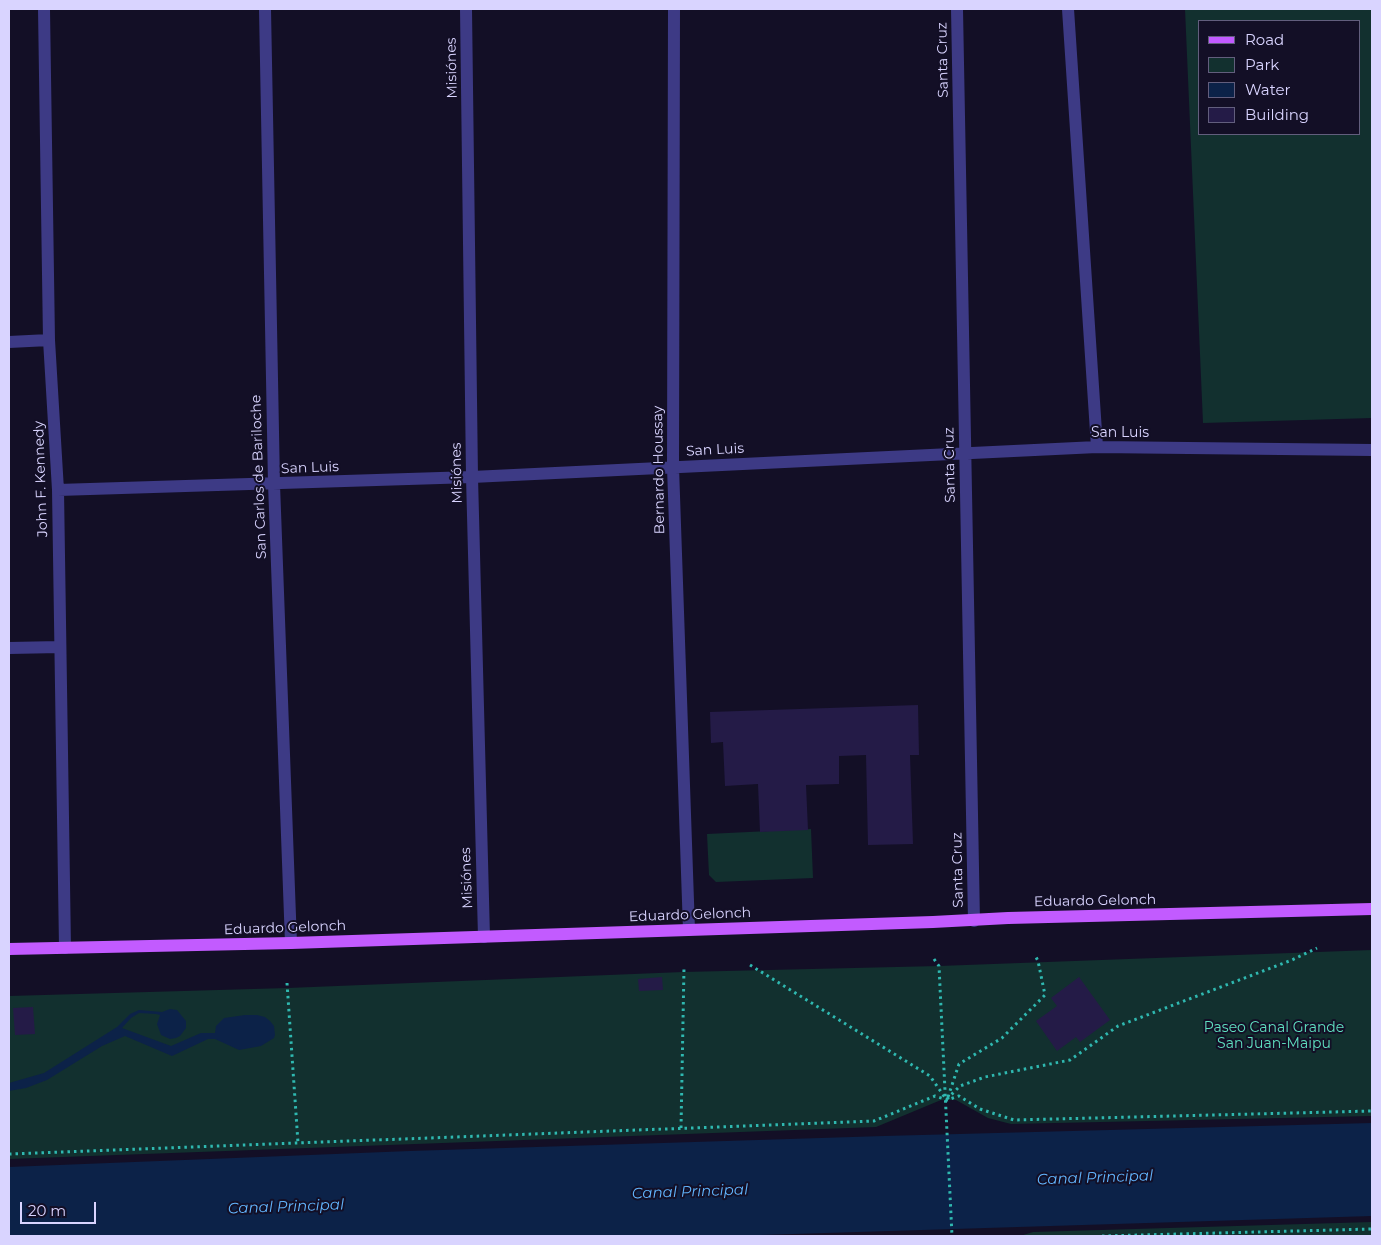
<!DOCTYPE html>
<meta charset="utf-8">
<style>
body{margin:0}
#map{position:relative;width:1381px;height:1245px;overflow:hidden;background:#130f26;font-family:Montserrat,sans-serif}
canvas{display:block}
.frame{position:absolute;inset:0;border:10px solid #d9d4ff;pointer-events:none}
.legend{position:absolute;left:1198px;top:20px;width:162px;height:115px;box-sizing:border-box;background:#130f26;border:1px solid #625e7d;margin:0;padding:6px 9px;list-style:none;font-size:15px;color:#d9d4ff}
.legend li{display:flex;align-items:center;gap:10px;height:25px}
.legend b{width:25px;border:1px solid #625e7d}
.scale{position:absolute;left:20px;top:1202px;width:76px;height:22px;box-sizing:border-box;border:2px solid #d9d4ff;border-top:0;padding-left:6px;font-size:15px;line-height:18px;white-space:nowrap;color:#d9d4ff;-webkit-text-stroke:4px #130f26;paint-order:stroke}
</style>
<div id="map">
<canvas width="1381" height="1245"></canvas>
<div class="frame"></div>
<ul class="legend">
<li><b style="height:6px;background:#c25bff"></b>Road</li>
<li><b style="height:14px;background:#12302f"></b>Park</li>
<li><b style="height:14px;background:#0c2248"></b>Water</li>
<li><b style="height:14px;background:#241b47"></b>Building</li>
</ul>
<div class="scale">20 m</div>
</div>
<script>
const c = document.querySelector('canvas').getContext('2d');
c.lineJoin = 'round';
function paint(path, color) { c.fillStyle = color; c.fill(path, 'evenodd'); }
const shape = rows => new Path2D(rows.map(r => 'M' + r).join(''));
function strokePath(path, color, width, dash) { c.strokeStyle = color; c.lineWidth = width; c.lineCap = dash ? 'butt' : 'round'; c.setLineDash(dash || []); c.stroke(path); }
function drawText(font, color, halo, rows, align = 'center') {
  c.font = font + ' Montserrat,sans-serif'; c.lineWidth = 4; c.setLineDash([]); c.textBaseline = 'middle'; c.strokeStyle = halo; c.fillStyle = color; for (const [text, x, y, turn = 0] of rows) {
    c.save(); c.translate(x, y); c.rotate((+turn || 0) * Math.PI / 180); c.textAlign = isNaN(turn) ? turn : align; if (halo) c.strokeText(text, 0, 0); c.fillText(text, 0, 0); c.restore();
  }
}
paint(shape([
 [1185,9,1372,9,1372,418,1203,423],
 [1360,21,1360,134,1200,134,1200,21],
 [811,829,813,878,716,882,709,875,707,834],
 [1372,950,1372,1116,1011,1124,988,1118,956,1100,941,1100,876,1127,9,1159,9,996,288,988,683,972,939,966],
 [1372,1222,1372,1236,1020,1236,1033,1232]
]), '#12302f');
paint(shape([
 [170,1009,177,1010,186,1021,186,1028,180,1036,176,1038,170,1039,161,1035,157,1024,160,1015,156,1014,139,1013,131,1018,122,1028,171,1046,201,1033,215,1033,216,1026,224,1018,245,1015,257,1015,265,1017,270,1021,274,1026,275,1035,274,1038,261,1046,239,1050,215,1039,208,1039,172,1056,125,1036,102,1046,47,1080,26,1088,9,1091,9,1083,44,1073,117,1027,130,1014,139,1010,162,1012],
 [1372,1123,1372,1216,729,1236,9,1236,9,1167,410,1151,884,1136]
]), '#0c2248');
paint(shape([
 [918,705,919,755,910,755,913,844,868,845,866,755,839,756,839,784,806,785,808,830,760,832,758,784,725,786,723,742,711,743,710,712],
 [662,977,663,990,639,991,638,979],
 [1079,977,1110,1020,1080,1042,1076,1037,1057,1051,1036,1021,1057,1006,1051,998],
 [33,1007,35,1034,15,1035,13,1008]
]), '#241b47');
strokePath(shape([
 [934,959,939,966,952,1236],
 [750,965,930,1076,946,1099],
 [287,983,298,1143],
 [948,1097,959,1064,1002,1038,1045,995,1038,961,1035,955],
 [947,1099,960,1086,985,1077,1070,1060,1118,1026,1292,960,1317,948],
 [681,1128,684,967],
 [9,1154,874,1121,935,1096,947,1100,959,1096,980,1109,1014,1120,1372,1111],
 [1102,1236,1372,1229]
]), '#2fb8b0', 3, [2.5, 4]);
strokePath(shape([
 [44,9,49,340,58,490,65,948],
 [265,9,274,484,291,943],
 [466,9,472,477,484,937],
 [674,9,673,467,689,930],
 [957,9,974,921],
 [1068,9,1097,447],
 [9,342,49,340],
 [58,490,472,477,1097,447,1372,450],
 [9,648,60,647]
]), '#3d3a85', 12);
strokePath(shape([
 [9,949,291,943,933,922,1008,918,1372,909]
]), '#c25bff', 12);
drawText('14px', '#d9d4ff', '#130f26', [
 ["Santa Cruz",943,60,-91],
 ["Misiónes",452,68,-91],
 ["San Luis",1120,433],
 ["San Luis",715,450,-3],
 ["Santa Cruz",950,465,-91],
 ["San Luis",310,468,-2],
 ["Bernardo Houssay",659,470,-91],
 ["Misiónes",457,473,-91],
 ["San Carlos de Bariloche",259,477,-92],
 ["John F. Kennedy",41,479,-92],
 ["Santa Cruz",958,870,-91],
 ["Misiónes",467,878,-92],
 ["Eduardo Gelonch",1095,901,-1],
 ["Eduardo Gelonch",690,915,-2],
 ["Eduardo Gelonch",285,928,-2]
]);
drawText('14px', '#5fe0c0', '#130f26', [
 ["Paseo Canal Grande",1274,1028],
 ["San Juan-Maipu",1274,1044]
]);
drawText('italic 15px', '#62b6ff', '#130f26', [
 ["Canal Principal",1095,1178,-2],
 ["Canal Principal",690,1192,-2],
 ["Canal Principal",286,1207,-2]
]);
</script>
